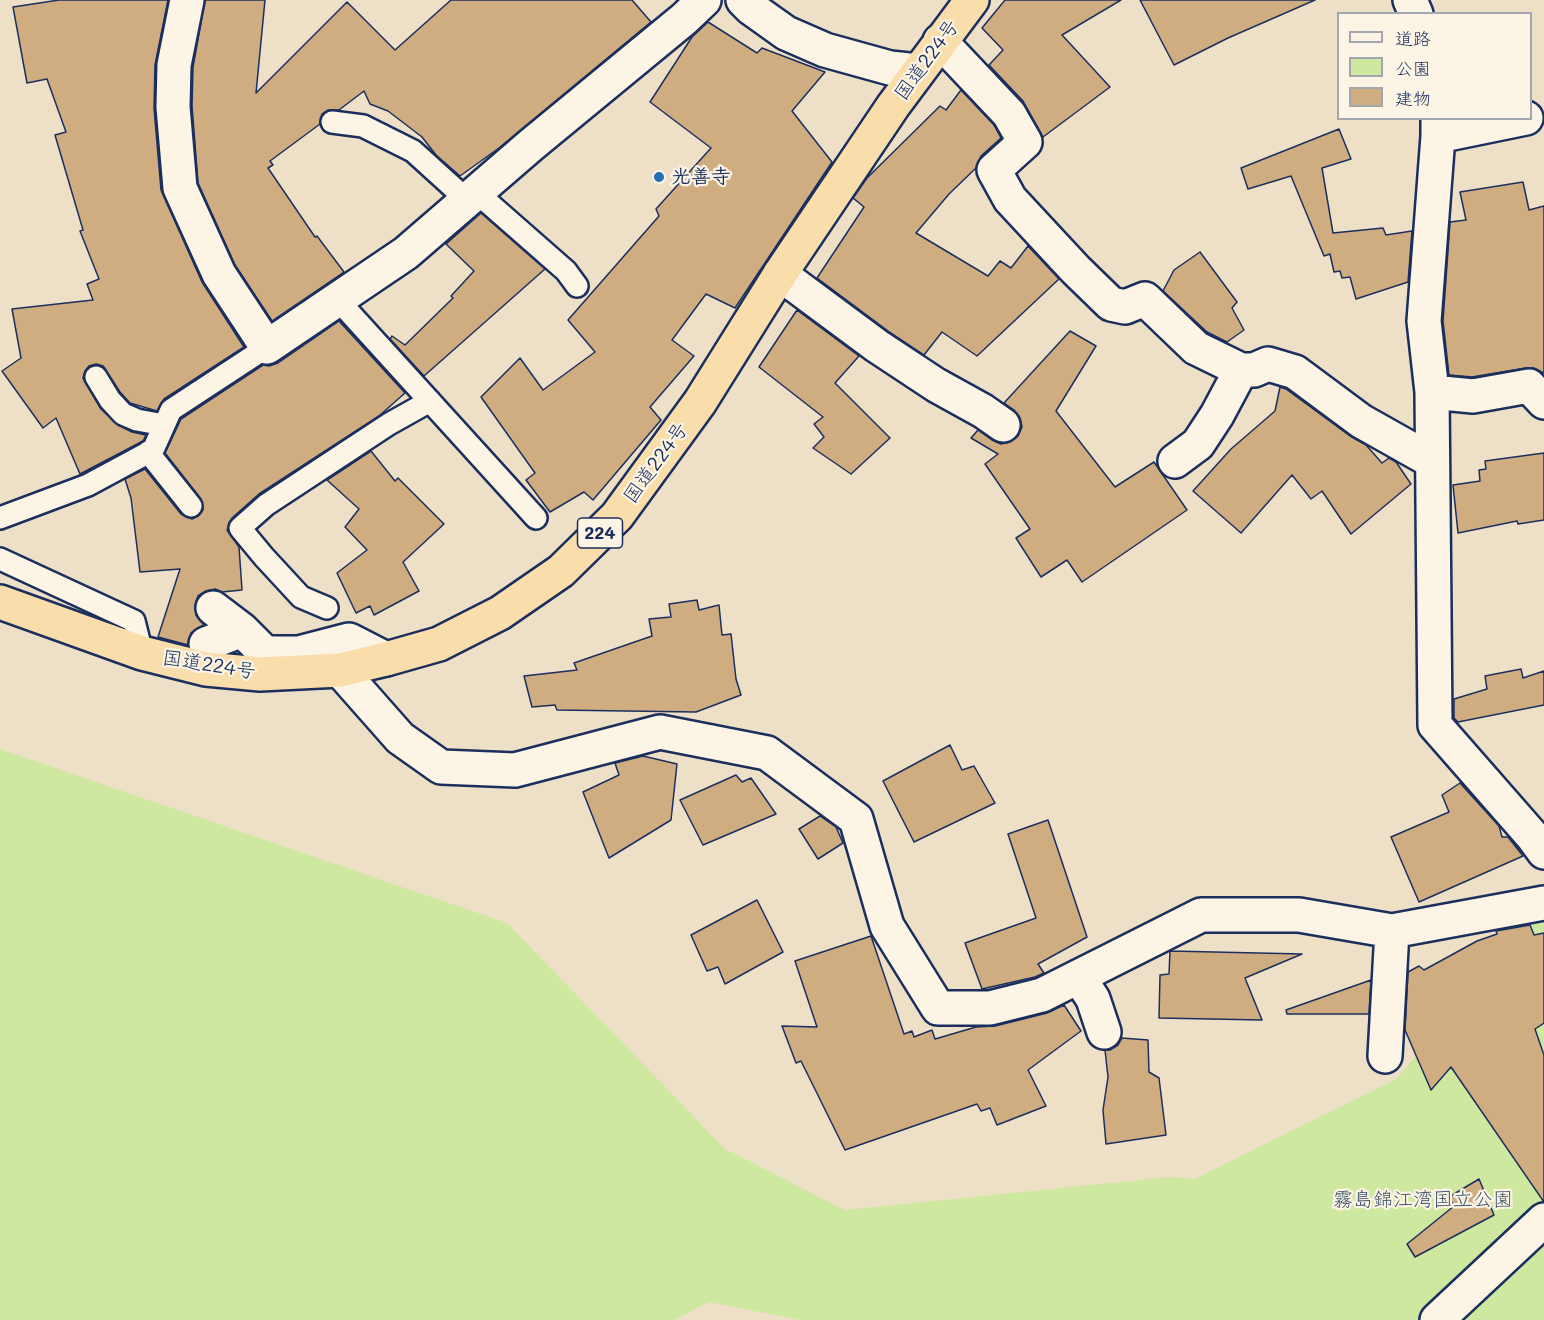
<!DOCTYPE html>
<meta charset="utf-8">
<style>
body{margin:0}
#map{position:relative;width:1544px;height:1320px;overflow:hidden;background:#eedfc7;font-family:Mali,"Klee One",sans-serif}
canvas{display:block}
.legend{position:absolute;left:1337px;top:12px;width:195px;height:108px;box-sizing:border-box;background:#fcf5e5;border:2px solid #a2a6af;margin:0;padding:8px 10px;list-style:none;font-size:18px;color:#1b2f5e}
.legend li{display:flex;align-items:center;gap:12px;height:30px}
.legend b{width:30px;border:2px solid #a2a6af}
</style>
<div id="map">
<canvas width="1544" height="1320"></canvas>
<ul class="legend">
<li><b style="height:8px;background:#fcf5e5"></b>道路</li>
<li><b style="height:16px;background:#cee99f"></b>公園</li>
<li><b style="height:16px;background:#cfad81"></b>建物</li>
</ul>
</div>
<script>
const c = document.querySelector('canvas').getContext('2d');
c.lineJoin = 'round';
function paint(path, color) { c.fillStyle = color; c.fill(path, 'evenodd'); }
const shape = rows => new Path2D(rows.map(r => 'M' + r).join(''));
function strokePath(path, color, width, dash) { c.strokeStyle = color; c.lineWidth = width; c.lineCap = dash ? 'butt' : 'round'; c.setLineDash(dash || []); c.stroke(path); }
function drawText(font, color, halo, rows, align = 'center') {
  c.font = font + ' Mali,"Klee One",sans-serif'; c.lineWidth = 4.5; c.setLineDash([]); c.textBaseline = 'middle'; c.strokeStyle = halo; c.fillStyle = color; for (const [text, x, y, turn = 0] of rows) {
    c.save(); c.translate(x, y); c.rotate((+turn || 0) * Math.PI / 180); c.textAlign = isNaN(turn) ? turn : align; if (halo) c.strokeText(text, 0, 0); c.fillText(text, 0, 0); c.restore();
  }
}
paint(shape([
 [0,749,507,923,725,1149,845,1210,1169,1177,1195,1179,1396,1079,1544,909,1544,1320,800,1320,709,1302,674,1320,0,1320]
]), '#cee99f');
const building = shape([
 [59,0,168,0,155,65,154,108,161,190,202,282,244,347,164,399,157,411,130,403,120,392,103,366,96,364,89,366,85,371,83,378,101,409,118,425,132,432,146,435,143,441,80,474,56,418,43,428,2,371,21,358,12,309,93,300,87,284,99,279,80,231,83,230,55,135,66,132,47,79,27,83,13,7,59,0],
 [205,0,265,0,256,93,347,2,395,50,451,0,632,0,651,22,499,148,460,176,436,155,422,137,388,111,370,104,364,91,339,110,328,110,322,114,320,124,270,161,273,165,268,168,315,237,317,236,344,272,272,321,235,265,198,183,192,106,193,67,205,0],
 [1005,0,1121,0,1062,35,1110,87,1043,137,1023,101,989,65,1003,50,982,28,1005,0],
 [1140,0,1315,0,1228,38,1174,65,1140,0],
 [708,22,757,53,762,48,825,72,792,111,832,162,735,308,706,294,672,340,694,356,650,407,661,420,593,500,584,492,550,512,526,480,535,473,481,397,520,358,543,390,595,352,568,320,659,216,656,209,711,148,650,102,692,37,708,22],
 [961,90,994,125,1001,138,981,156,976,168,949,194,916,233,988,276,1000,261,1011,268,1028,246,1059,279,977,356,942,332,924,355,888,331,817,278,864,207,853,198,867,178,940,106,946,110,961,90],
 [1339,129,1351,159,1322,168,1333,233,1383,228,1386,235,1412,231,1408,282,1356,299,1350,277,1342,278,1340,271,1334,272,1330,254,1324,256,1291,176,1248,189,1241,168,1339,129],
 [1523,182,1529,210,1544,206,1544,373,1534,368,1526,368,1472,377,1449,375,1443,321,1450,222,1466,220,1460,192,1523,182],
 [481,213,545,269,424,376,390,339,392,336,405,345,453,298,451,296,474,271,446,244,481,213],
 [1200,252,1237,302,1232,308,1244,330,1227,342,1207,332,1163,291,1174,270,1200,252],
 [797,310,859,356,835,383,890,438,851,474,813,448,824,437,814,424,823,417,759,367,797,310],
 [339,321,405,393,379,416,259,494,232,518,227,530,239,547,242,590,222,592,215,589,206,591,198,596,195,605,196,615,204,625,191,633,188,645,158,637,180,569,140,572,131,498,125,479,145,469,181,514,192,519,198,516,203,510,201,499,165,453,181,419,263,365,269,366,278,363,339,321],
 [1070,331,1096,346,1056,411,1115,487,1154,462,1187,510,1082,582,1067,560,1041,577,1016,538,1030,529,985,464,998,454,971,438,978,430,992,440,1001,444,1010,442,1018,436,1022,427,1020,418,1014,410,1004,403,1070,331],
 [1280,387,1286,389,1350,436,1366,445,1382,463,1389,458,1396,462,1411,484,1351,534,1322,491,1311,499,1292,475,1241,533,1193,491,1231,449,1275,411,1280,387],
 [371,451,395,481,398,478,444,524,403,562,419,591,374,615,370,606,356,613,337,573,367,550,345,527,359,509,327,480,371,451],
 [1544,453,1544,520,1518,524,1517,521,1458,533,1453,485,1480,481,1479,470,1486,469,1485,461,1544,453],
 [697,600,699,610,719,605,722,635,731,634,736,679,741,695,696,712,557,710,555,705,532,707,524,676,577,670,574,663,652,636,649,619,671,617,669,604,697,600],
 [1521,669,1523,678,1544,671,1544,705,1458,722,1454,718,1454,699,1487,689,1485,676,1521,669],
 [950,745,962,770,974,766,995,803,914,842,883,781,950,745],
 [643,756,677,764,671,820,609,858,583,792,619,775,615,763,643,756],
 [736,775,742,782,751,778,776,814,703,845,680,800,736,775],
 [1460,783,1499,826,1502,837,1508,837,1523,856,1419,902,1391,837,1449,812,1442,795,1460,783],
 [820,816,836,827,843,843,818,859,799,829,820,816],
 [1048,820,1087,937,1038,964,1044,973,1035,977,982,989,965,943,1036,918,1008,834,1048,820],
 [757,900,783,952,725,984,718,967,707,971,691,935,757,900],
 [1530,925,1534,935,1544,933,1544,1023,1535,1029,1544,1055,1544,1202,1451,1067,1431,1090,1405,1030,1408,972,1419,966,1424,970,1477,941,1497,934,1496,931,1530,925],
 [871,936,904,1034,912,1031,914,1037,932,1030,935,1039,976,1027,995,1026,1047,1013,1064,1005,1081,1031,1028,1070,1046,1106,997,1125,990,1108,981,1111,977,1104,845,1150,801,1061,796,1063,782,1026,817,1027,795,961,871,936],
 [1170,951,1302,954,1245,978,1262,1020,1159,1018,1160,975,1169,974,1170,951],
 [1371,980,1369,1014,1287,1014,1286,1010,1371,980],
 [1122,1038,1148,1040,1149,1072,1159,1078,1166,1135,1106,1144,1103,1110,1108,1077,1105,1050,1110,1050,1118,1045,1122,1038],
 [1479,1179,1494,1215,1415,1257,1407,1244,1454,1206,1449,1197,1479,1179]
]);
paint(building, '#cfad81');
strokePath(building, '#1b2f5e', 1.5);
const lane = shape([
 [332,122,363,126,413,151,467,200],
 [476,192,566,271,577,286],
 [338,300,536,518],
 [96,377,110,400,123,414,137,420,164,425],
 [148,452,191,506],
 [0,518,88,485,153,450,171,410,267,347],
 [0,559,134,621,142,653],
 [327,608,301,597,264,557,240,528,266,505,389,424,430,401]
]);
const street = shape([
 [187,0,174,65,173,107,180,188,219,274,267,347,406,253,531,145,684,19,704,0],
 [743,0,751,8,786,33,825,50,890,68,918,71],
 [1410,0,1416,14],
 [940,41,1009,114,1025,142,994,170,1010,199,1076,270,1111,304,1125,307,1145,299,1196,348,1241,370,1254,370,1268,364,1295,372,1361,421,1432,461],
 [1438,118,1438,136,1424,321,1432,392,1435,725,1533,837,1544,852],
 [1438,136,1526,118],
 [780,274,877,346,936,385,983,411,1003,425],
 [1432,392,1473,396,1529,386,1544,402],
 [1175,461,1198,444,1217,415,1241,370],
 [213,608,242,630],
 [206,644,242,630,265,653,299,653,349,640,386,659],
 [340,670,400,738,441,767,515,770,660,732,767,753,856,819,887,926,938,1008,990,1008,1042,995,1201,915,1299,915,1392,931,1544,903],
 [1079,977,1093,999,1104,1032],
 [1385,1056,1392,931],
 [1437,1320,1544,1220]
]);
const highway = shape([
 [0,602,142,653,206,669,260,674,340,670,386,659,439,644,500,613,561,571,617,516,700,402,780,274,893,106,972,0]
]);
strokePath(lane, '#1b2f5e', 26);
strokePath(street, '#1b2f5e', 38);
strokePath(highway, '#1b2f5e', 38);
strokePath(lane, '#fcf5e5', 21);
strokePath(street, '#fcf5e5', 33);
strokePath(highway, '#f9ddab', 33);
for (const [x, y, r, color] of [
 [659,177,6,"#1f6fb2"]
]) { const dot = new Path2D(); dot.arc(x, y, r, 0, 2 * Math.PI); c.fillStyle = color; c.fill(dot); strokePath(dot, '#fcf5e5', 2); }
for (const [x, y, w] of [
 [600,533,45]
]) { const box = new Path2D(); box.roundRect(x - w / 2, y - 15, w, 30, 4.5); c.fillStyle = '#fcf5e5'; c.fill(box); strokePath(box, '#1b2f5e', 1.5); }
drawText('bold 18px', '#1b2f5e', null, [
 ["224",600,533]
]);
drawText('20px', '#1b2f5e', '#fcf5e5', [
 ["国道224号",927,60,-54],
 ["国道224号",656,463,-54],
 ["国道224号",209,665,9]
]);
drawText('bold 20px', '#1b2f5e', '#fcf5e5', [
 ["光善寺",671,177]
], 'left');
drawText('20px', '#3f546b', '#fcf5e5', [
 ["霧島錦江湾国立公園",1423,1200]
]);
</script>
